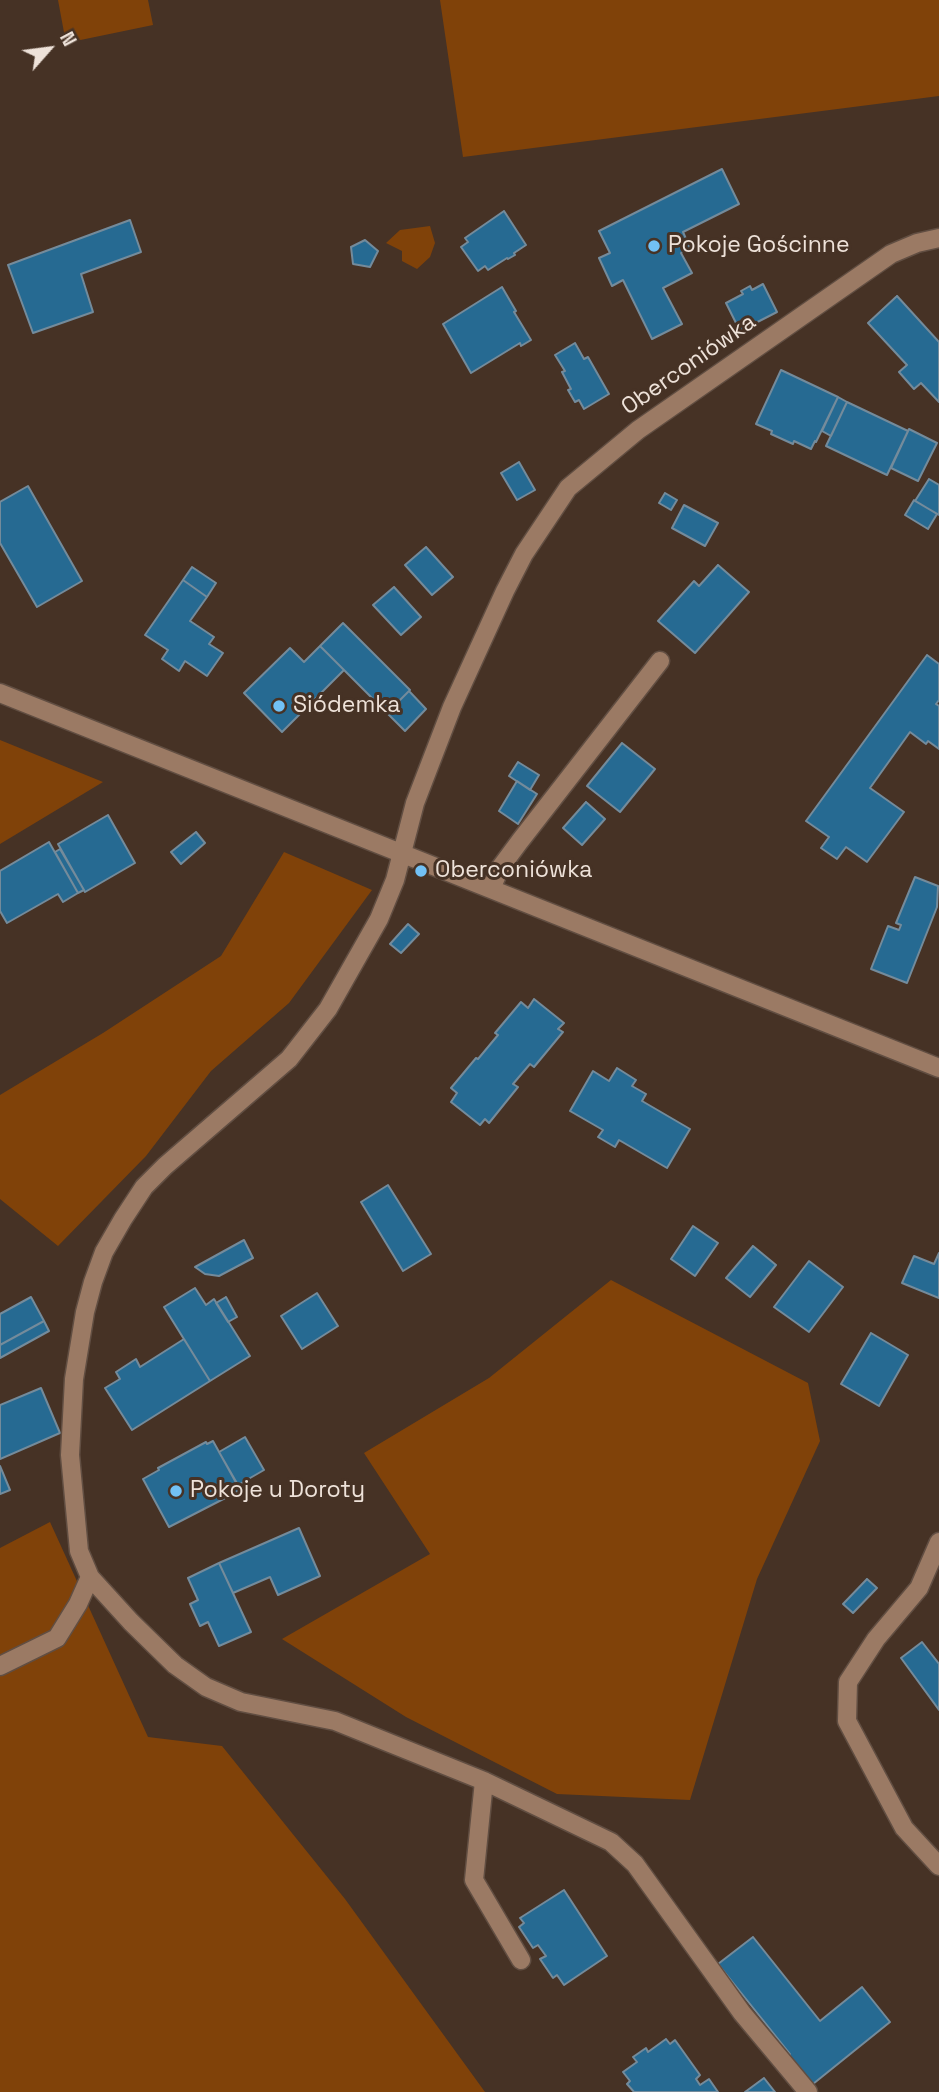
<!DOCTYPE html>
<meta charset="utf-8">
<style>
body{margin:0}
#map{position:relative;width:939px;height:2092px;overflow:hidden;background:#463225;font-family:"Space Grotesk",sans-serif}
canvas{display:block}
.north{position:absolute;left:14px;top:14px;width:70px;height:70px;-webkit-text-stroke:5px #463225;paint-order:stroke;rotate:62deg;font-size:19px;font-weight:700;line-height:28px;text-align:center;color:#eee2d9}
.north::after{content:'';display:block;margin:auto;width:24px;height:32px;background:#eee2d9;clip-path:polygon(50% 0,100% 100%,50% 72%,0 100%)}
</style>
<div id="map">
<canvas width="939" height="2092"></canvas>
<div class="north">N</div>
</div>
<script>
const c = document.querySelector('canvas').getContext('2d');
c.lineJoin = 'round';
function paint(path, color) { c.fillStyle = color; c.fill(path, 'evenodd'); }
const shape = rows => new Path2D(rows.map(r => 'M' + r).join(''));
function strokePath(path, color, width, dash) { c.strokeStyle = color; c.lineWidth = width; c.lineCap = dash ? 'butt' : 'round'; c.setLineDash(dash || []); c.stroke(path); }
function drawText(font, color, halo, rows, align = 'center') {
  c.font = font + ' "Space Grotesk",sans-serif'; c.lineWidth = 6; c.setLineDash([]); c.textBaseline = 'middle'; c.strokeStyle = halo; c.fillStyle = color; for (const [text, x, y, turn = 0] of rows) {
    c.save(); c.translate(x, y); c.rotate((+turn || 0) * Math.PI / 180); c.textAlign = isNaN(turn) ? turn : align; if (halo) c.strokeText(text, 0, 0); c.fillText(text, 0, 0); c.restore();
  }
}
paint(shape([
 [58,0,148,0,153,25,66,43],
 [440,0,939,0,939,96,463,157],
 [430,226,435,243,430,257,417,269,402,261,402,251,386,243,400,230],
 [0,740,103,782,0,844],
 [284,852,372,890,289,1003,211,1071,146,1156,58,1246,0,1199,0,1095,103,1033,221,956],
 [611,1280,808,1383,820,1441,757,1579,690,1800,557,1794,406,1717,282,1639,430,1554,364,1453,489,1378],
 [50,1522,148,1737,222,1746,345,1899,485,2092,0,2092,0,1548]
]), '#804209');
const building = shape([
 [722,169,739,204,683,232,690,248,681,253,692,273,663,288,682,324,652,339,623,280,612,286,599,258,610,253,599,231,722,169],
 [504,211,526,245,514,253,515,255,508,259,507,258,488,270,485,266,478,271,461,247,468,242,465,238,504,211],
 [130,220,141,252,81,274,93,312,33,333,8,265,130,220],
 [365,240,378,251,370,267,353,264,351,247,365,240],
 [763,284,777,312,740,331,726,303,743,294,741,291,750,286,752,290,763,284],
 [502,287,516,311,514,312,531,340,521,346,520,343,471,373,443,324,502,287],
 [897,296,939,342,939,402,921,383,914,389,899,372,907,365,868,323,897,296],
 [575,343,584,359,588,357,609,394,584,409,579,400,575,402,568,390,571,389,562,372,565,371,555,355,575,343],
 [781,370,838,397,816,442,815,441,811,449,794,441,793,444,771,434,772,431,756,424,781,370],
 [838,397,847,402,831,436,822,431,838,397],
 [847,402,908,431,887,475,826,446,847,402],
 [909,429,937,443,918,481,891,468,909,429],
 [519,462,535,490,517,500,501,473,519,462],
 [929,479,939,485,939,515,915,501,929,479],
 [28,486,82,581,37,607,0,543,0,502,28,486],
 [665,493,677,500,671,510,659,503,665,493],
 [914,500,937,514,928,529,905,515,914,500],
 [684,505,718,523,705,546,672,528,684,505],
 [426,547,453,577,432,595,405,565,426,547],
 [718,565,749,592,695,653,658,621,694,581,699,586,718,565],
 [192,567,216,583,207,597,183,580,192,567],
 [183,580,207,597,190,621,214,637,209,644,223,653,207,676,185,661,179,671,162,659,168,650,145,635,183,580],
 [394,587,421,617,401,635,373,605,394,587],
 [343,623,410,690,387,713,320,646,343,623],
 [320,646,344,670,282,732,244,693,290,648,304,662,320,646],
 [927,655,939,664,939,700,936,704,939,706,939,749,928,741,926,744,910,732,870,788,904,812,867,862,846,847,837,859,821,848,829,837,806,821,927,655],
 [409,691,426,709,405,731,387,713,409,691],
 [622,743,655,769,620,812,587,786,622,743],
 [518,762,539,775,530,790,509,776,518,762],
 [517,781,537,794,518,824,499,811,517,781],
 [586,802,605,819,582,845,563,828,586,802],
 [108,815,135,863,85,892,58,844,108,815],
 [196,832,205,843,181,864,171,852,196,832],
 [49,842,78,893,63,902,58,894,7,923,0,911,0,871,49,842],
 [60,849,84,890,78,893,55,852,60,849],
 [915,877,938,886,937,907,907,983,871,969,888,926,899,930,901,925,896,923,915,877],
 [408,924,419,934,401,953,390,944,408,924],
 [534,999,564,1023,558,1029,563,1032,534,1067,530,1064,513,1084,518,1087,489,1123,485,1119,480,1125,451,1102,457,1093,451,1088,476,1058,478,1059,498,1035,495,1033,521,1002,528,1008,534,999],
 [617,1068,636,1080,632,1086,646,1094,642,1101,690,1129,667,1168,619,1140,615,1147,598,1137,603,1130,570,1111,593,1071,609,1081,617,1068],
 [388,1185,431,1254,403,1271,361,1202,388,1185],
 [693,1226,718,1243,695,1276,671,1259,693,1226],
 [244,1240,253,1258,219,1276,205,1274,195,1267,244,1240],
 [753,1246,776,1265,750,1297,726,1278,753,1246],
 [939,1253,939,1298,902,1283,914,1256,934,1264,939,1253],
 [809,1261,843,1287,809,1332,774,1307,809,1261],
 [195,1288,206,1305,214,1299,250,1356,210,1381,164,1307,195,1288],
 [317,1293,338,1326,302,1349,281,1316,317,1293],
 [31,1297,44,1321,0,1345,0,1314,31,1297],
 [226,1297,237,1317,228,1322,216,1303,226,1297],
 [44,1321,49,1331,0,1358,0,1345,44,1321],
 [871,1333,908,1355,879,1406,841,1384,871,1333],
 [184,1339,210,1381,132,1430,105,1388,120,1379,116,1372,136,1359,140,1367,184,1339],
 [41,1388,60,1433,0,1459,0,1405,41,1388],
 [245,1437,264,1470,238,1485,219,1452,245,1437],
 [213,1441,239,1488,237,1492,169,1527,143,1479,159,1470,158,1468,206,1442,207,1444,213,1441],
 [0,1466,10,1490,0,1494,0,1466],
 [299,1528,320,1576,278,1595,270,1577,233,1593,219,1563,299,1528],
 [219,1563,251,1632,219,1646,208,1622,200,1626,190,1604,198,1600,188,1578,219,1563],
 [867,1579,877,1588,853,1613,843,1604,867,1579],
 [922,1642,939,1664,939,1710,901,1658,922,1642],
 [564,1890,607,1956,564,1985,557,1975,553,1978,540,1959,546,1956,538,1945,533,1948,519,1927,524,1923,520,1918,564,1890],
 [753,1937,820,2021,862,1987,890,2022,808,2088,785,2058,790,2054,718,1964,753,1937],
 [666,2039,670,2044,675,2040,700,2075,696,2079,700,2085,709,2079,718,2092,634,2092,627,2084,630,2081,623,2072,637,2062,633,2057,646,2048,648,2052,666,2039],
 [764,2078,775,2092,745,2092,764,2078]
]);
paint(building, '#266a92');
strokePath(building, '#748b9b', 2);
const minor = shape([
 [0,693,939,1068],
 [491,889,500,868,520,841,660,661],
 [939,1542,919,1588,876,1639,848,1682,847,1721,904,1828,939,1866],
 [0,1666,57,1638,78,1604,90,1577],
 [484,1781,474,1880,521,1960],
 [808,2092,742,2013,635,1864,611,1842,484,1781,335,1721,241,1702,206,1687,175,1665,131,1622,90,1577,79,1551,70,1455,74,1379,85,1312,93,1282,104,1252,123,1219,144,1187,165,1166,289,1059,328,1009,379,919,395,880,415,803,452,707,505,591,524,554,568,488,638,430,891,254,917,243,939,238]
]);
strokePath(minor, '#614e42', 21);
strokePath(minor, '#9b7a64', 18);
for (const [x, y, r, color] of [
 [654,246,7,"#72c1f5"],
 [279,706,7,"#72c1f5"],
 [421,871,7,"#72c1f5"],
 [176,1491,7,"#72c1f5"]
]) { const dot = new Path2D(); dot.arc(x, y, r, 0, 2 * Math.PI); c.fillStyle = color; c.fill(dot); strokePath(dot, '#463225', 2.5); }
drawText('23px', '#eee2d9', '#463225', [
 ["Pokoje Gościnne",668,246],
 ["Siódemka",293,706],
 ["Oberconiówka",435,871],
 ["Pokoje u Doroty",190,1491]
], 'left');
drawText('23px', '#eee2d9', '#463225', [
 ["Oberconiówka",689,365,-35]
]);
</script>
